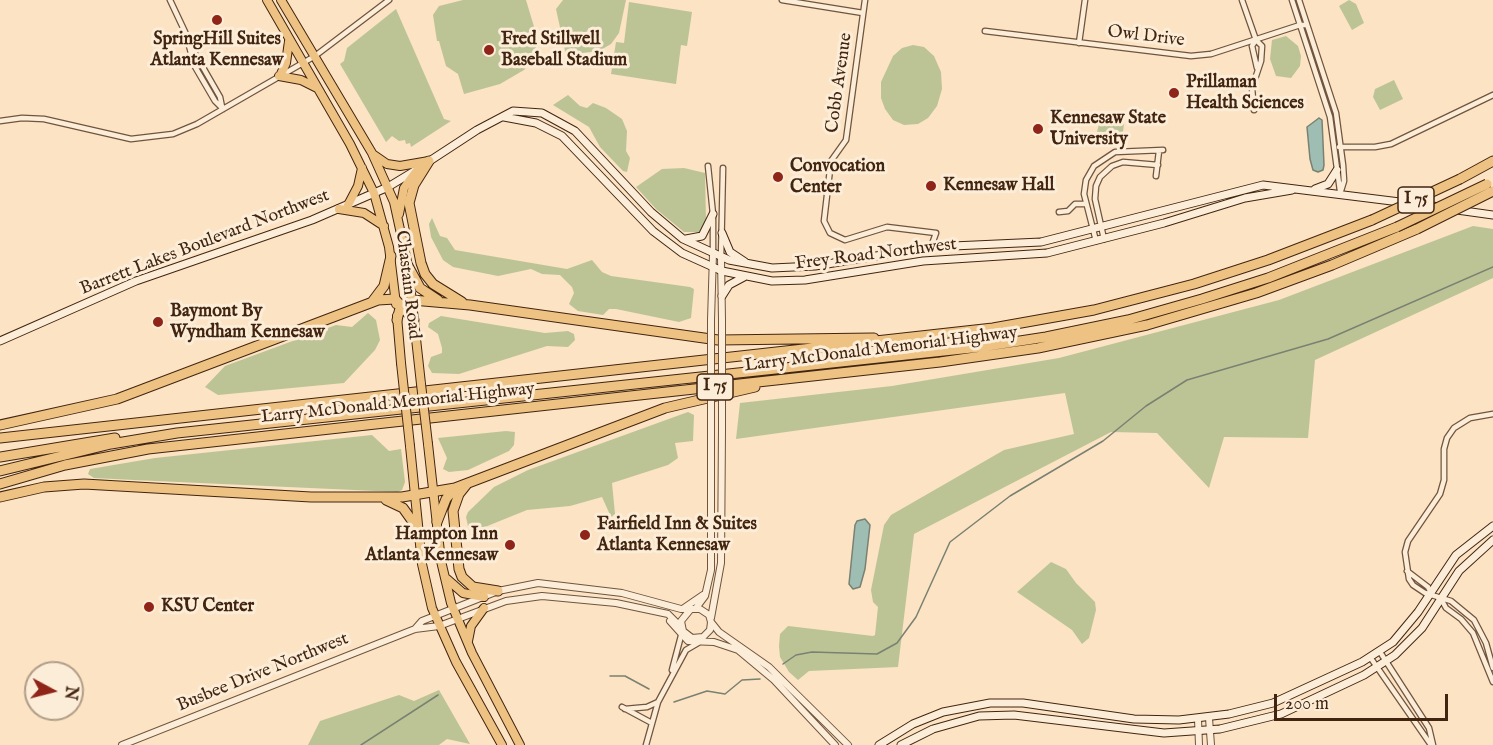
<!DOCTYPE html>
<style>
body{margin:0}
#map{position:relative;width:1493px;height:745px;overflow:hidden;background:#fbe3c3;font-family:"IM FELL English",serif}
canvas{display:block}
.north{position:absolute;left:24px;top:661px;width:60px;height:60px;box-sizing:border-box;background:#fcedd8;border:2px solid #b29d88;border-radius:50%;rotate:97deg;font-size:16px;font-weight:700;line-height:24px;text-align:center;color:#422511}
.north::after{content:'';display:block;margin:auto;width:21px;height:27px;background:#8f2418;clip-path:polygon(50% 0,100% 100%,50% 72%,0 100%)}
.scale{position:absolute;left:1274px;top:694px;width:174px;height:27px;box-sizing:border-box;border:3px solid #422511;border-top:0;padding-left:8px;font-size:18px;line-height:21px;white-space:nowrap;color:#422511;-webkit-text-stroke:4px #fcedd8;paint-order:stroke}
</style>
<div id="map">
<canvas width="1493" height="745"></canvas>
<div class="north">N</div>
<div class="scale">200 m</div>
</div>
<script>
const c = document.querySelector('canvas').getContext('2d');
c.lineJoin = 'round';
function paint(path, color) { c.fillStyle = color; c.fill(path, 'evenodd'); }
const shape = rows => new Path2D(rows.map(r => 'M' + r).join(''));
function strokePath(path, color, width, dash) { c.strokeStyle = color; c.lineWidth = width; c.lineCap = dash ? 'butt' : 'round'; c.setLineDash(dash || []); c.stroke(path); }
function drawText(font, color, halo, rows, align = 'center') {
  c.font = font + ' "IM FELL English",serif'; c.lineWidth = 6; c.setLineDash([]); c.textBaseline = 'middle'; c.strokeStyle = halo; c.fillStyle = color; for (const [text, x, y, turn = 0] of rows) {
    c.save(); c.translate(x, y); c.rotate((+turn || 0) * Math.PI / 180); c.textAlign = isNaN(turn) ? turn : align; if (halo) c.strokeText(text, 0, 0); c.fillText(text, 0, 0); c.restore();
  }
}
paint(shape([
 [463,0,526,0,538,40,533,59,524,70,500,84,464,94,458,74,446,66,439,41,437,41,433,15,439,6],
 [563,0,626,0,619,33,611,44,599,51,566,55,556,9],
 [1349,0,1356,4,1364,23,1352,30,1339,6],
 [629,2,692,12,687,46,681,45,676,84,611,74,616,42,624,43],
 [396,9,444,119,451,121,411,147,410,143,406,144,405,140,399,141,392,136,386,142,340,64,344,61,347,48],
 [1286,36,1298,46,1301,56,1300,66,1291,78,1276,76,1270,59,1272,40],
 [913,45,924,47,934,56,941,72,942,89,937,106,928,118,918,124,904,125,893,120,885,109,881,98,881,82,893,56,902,48],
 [1394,80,1403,99,1380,110,1373,97,1375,89],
 [568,95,580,106,587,108,593,103,606,108,622,119,627,131,626,151,630,158,627,172,623,171,600,147,589,127,553,105],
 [1117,117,1124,124,1122,139,1104,142,1095,140,1100,120,1109,122],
 [684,168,705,173,706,221,702,232,684,232,656,209,636,187,662,169],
 [432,218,440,236,447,238,455,250,567,269,592,260,602,272,611,276,690,287,694,289,691,318,679,322,616,309,609,309,603,315,578,311,569,304,574,293,572,287,560,275,542,274,531,269,498,276,453,267,443,260,431,237,429,224],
 [1473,226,1493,229,1493,278,1315,360,1308,438,1224,437,1209,488,1157,433,1111,432,914,534,898,667,809,671,798,680,789,672,780,657,779,646,780,634,788,626,873,636,875,635,878,607,873,602,871,590,884,525,891,515,1004,450,1074,434,1065,393,736,439,740,403,892,386,1059,358,1279,300],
 [368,313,376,320,380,340,375,350,344,383,218,395,205,387,225,366,336,325,352,327],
 [441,316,545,333,568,331,574,334,575,340,568,347,547,346,459,374,432,373,428,366,431,357,442,353,442,348,438,334,428,327,429,323],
 [688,412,694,415,693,441,675,443,678,458,668,465,612,483,615,514,611,517,602,497,570,506,527,510,475,531,468,526,466,517,468,512,494,487,528,470],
 [506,431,515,432,514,445,509,451,468,470,449,472,443,469,447,458,438,438],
 [372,435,389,451,401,449,405,482,402,490,398,492,134,480,94,478,88,474,90,469,155,458],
 [1051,562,1066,569,1076,583,1095,602,1096,610,1089,638,1082,644,1072,630,1017,592],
 [439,690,470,744,447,739,439,745,308,745,320,721,399,695,414,701]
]), '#bcc496');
const water = shape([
 [1319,118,1322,120,1324,165,1323,170,1318,172,1313,170,1310,159,1307,127,1319,118],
 [865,519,870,525,865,569,860,587,853,589,849,584,855,525,857,521,865,519]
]);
paint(water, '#9fbeb3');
strokePath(water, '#7a8172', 1.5);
strokePath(shape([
 [783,664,796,655,812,652,877,654,897,643,916,617,950,542,1010,496,1103,441,1146,406,1187,380,1328,339,1493,267],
 [610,676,625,676,649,689],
 [674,702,707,691,725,694,742,680,760,679],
 [361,745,438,695]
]), '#7a8172', 1.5);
const minor = shape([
 [170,0,186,34,194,65,215,101,223,109],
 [782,0,863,13],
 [865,0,846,140,831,161,824,221,830,233,845,240,887,227,936,233,931,247],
 [1242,0,1256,40,1262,46,1261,61,1252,88,1254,110],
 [1292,0,1330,117,1340,191],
 [1299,0,1336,113,1343,165,1344,181,1340,194],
 [985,31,1191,56,1211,54,1300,25,1307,25],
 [1256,40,1252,46,1257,68],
 [1079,43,1085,0],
 [193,50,220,97,222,107],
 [0,121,22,118,44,119,131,139,173,134,197,124,315,56,389,0],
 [1339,147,1375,147,1391,144,1493,95],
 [708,166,713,214,713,253],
 [1156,176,1159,151],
 [1059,212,1068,211,1075,204,1084,204],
 [1104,239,1095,199,1096,186,1100,177,1112,166,1123,162,1158,165],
 [1096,241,1084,194,1086,180,1094,166,1115,152,1163,150],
 [721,258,723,168],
 [1493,414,1470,418,1454,428,1447,438,1444,449,1444,480,1440,494,1408,541,1405,552,1409,579,1413,585,1425,593,1451,601,1474,620,1486,643,1493,668],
 [1407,571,1428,587,1431,593],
 [1441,599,1446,608,1461,619,1473,633,1493,682],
 [1380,652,1429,728,1433,745],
 [1370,657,1431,745],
 [672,670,682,632],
 [622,707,650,722],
 [625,709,647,707,658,702],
 [646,745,658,702,686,650,698,643]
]);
const tertiary = shape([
 [721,258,722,320],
 [711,320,713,254],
 [684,608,703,595],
 [696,608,705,596,711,570,711,431],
 [711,618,721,563,722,430],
 [670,621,688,641,714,642,738,650,774,680,835,745],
 [711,622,719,632,769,667,848,745],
 [415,629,422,621,498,591,538,583,622,593,681,609,700,609,709,615,711,622,710,630,703,637,692,638,683,631,681,621,690,610],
 [1209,718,1211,745],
 [1198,719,1199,745],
 [122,745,415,629,439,626,506,601,542,596,616,603,668,614,682,628]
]);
const secondary = shape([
 [504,117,536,123,562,136,653,231,682,253,722,271,772,281,805,280,923,261,1047,253,1164,223,1245,198,1292,190],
 [425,164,477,130,513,111,542,113,575,131,651,212,683,239,729,260,772,268,815,266,931,247,1041,242,1263,185,1440,207],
 [1315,189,1328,184,1337,170],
 [1457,210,1493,215],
 [722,233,730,252,745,262],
 [686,239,702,236,713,214],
 [722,296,729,285,744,277],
 [0,341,136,281,312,220,388,187,416,170],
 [879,745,913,724,943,712,990,703,1023,703,1134,719,1179,720,1229,714,1273,703,1362,662,1393,642,1418,612,1456,555,1493,526],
 [901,745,933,729,979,716,1014,715,1164,733,1220,729,1281,714,1364,675,1395,655,1422,628,1459,571,1493,540]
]);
const primary = shape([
 [267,0,350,144,374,193,389,247,396,304],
 [281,0,372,153,394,202,408,266,421,384],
 [279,76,301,80,317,88],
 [280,76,286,63,289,41],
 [374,155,387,164,400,166,429,161],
 [348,205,358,186,362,168],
 [339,209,364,213,384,226],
 [399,214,404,188,418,169],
 [397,316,401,363],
 [428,444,441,561,451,603,472,653,520,745],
 [410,446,422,564,432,608,456,662,502,745],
 [447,579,463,593,484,597],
 [468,641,471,626,484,608]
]);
const motorway = shape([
 [429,161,414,185,409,203,421,263,425,274,433,284,462,302],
 [1460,179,1493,161],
 [408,266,420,288,438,300],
 [372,302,384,286,391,256],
 [397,320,400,308,412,300,470,305,718,340,874,338],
 [0,425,117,399,378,300,395,299,414,320],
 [0,438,993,328,1094,310,1194,284,1268,260,1372,220],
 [0,457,115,438],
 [0,471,111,444,177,433,981,347,1046,337,1128,320,1202,299,1268,278,1397,227],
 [0,484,65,465,148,449,940,362,1038,348,1147,325,1256,293,1332,265,1417,229],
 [467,484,459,494,453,511,459,569,462,577,473,587,498,591],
 [0,497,44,487,84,484,311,497,402,497,455,488,665,408,755,387],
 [386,500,403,508,418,529],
 [437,522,446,499,455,488]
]);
strokePath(minor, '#70543e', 7);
strokePath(tertiary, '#70543e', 8);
strokePath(secondary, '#422511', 9);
strokePath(primary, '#422511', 10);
strokePath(motorway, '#422511', 11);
strokePath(minor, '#fcedd8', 4.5);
strokePath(tertiary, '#fcedd8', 6);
strokePath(secondary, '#fcedd8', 7);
strokePath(primary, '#eec282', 8);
strokePath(motorway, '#eec282', 9);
const tertiaryBridge = shape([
 [711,320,711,431],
 [722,320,722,430]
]);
const primaryBridge = shape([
 [401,363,410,446],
 [421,384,428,444]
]);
const motorwayBridge = shape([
 [1372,220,1460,179],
 [1397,227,1487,184],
 [1417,229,1493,191]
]);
strokePath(tertiaryBridge, '#70543e', 8, []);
strokePath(primaryBridge, '#422511', 10, []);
strokePath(motorwayBridge, '#422511', 11, []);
strokePath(tertiaryBridge, '#fcedd8', 6);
strokePath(primaryBridge, '#eec282', 8);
strokePath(motorwayBridge, '#eec282', 9);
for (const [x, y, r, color] of [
 [217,20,6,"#8f2418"],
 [489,50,6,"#8f2418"],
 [1174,93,6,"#8f2418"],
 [1038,129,6,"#8f2418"],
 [778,177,6,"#8f2418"],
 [931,186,6,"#8f2418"],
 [158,322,6,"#8f2418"],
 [585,535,6,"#8f2418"],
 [510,545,6,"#8f2418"],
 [149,607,6,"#8f2418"]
]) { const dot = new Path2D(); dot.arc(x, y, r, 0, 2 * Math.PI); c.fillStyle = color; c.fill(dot); strokePath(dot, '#fcedd8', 2); }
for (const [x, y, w] of [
 [1416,200,36],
 [715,387,36]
]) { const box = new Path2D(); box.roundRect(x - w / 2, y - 13, w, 26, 4.5); c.fillStyle = '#fcedd8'; c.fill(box); strokePath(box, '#422511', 1.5); }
drawText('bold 16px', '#422511', null, [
 ["I 75",1416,200],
 ["I 75",715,387]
]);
drawText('18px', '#422511', '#fcedd8', [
 ["Owl Drive",1146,37,7],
 ["Cobb Avenue",840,83,-82],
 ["Barrett Lakes Boulevard Northwest",205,243,-21],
 ["Frey Road Northwest",876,255,-7],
 ["Chastain Road",407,285,83],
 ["Larry McDonald Memorial Highway",881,350,-7],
 ["Larry McDonald Memorial Highway",398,404,-6],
 ["Busbee Drive Northwest",263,673,-22]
]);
drawText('bold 18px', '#422511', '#fcedd8', [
 ["SpringHill Suites",217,40,"center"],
 ["Atlanta Kennesaw",217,61,"center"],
 ["Fred Stillwell",501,40],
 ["Baseball Stadium",501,61],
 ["Prillaman",1186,83],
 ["Health Sciences",1186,104],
 ["Kennesaw State",1050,119],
 ["University",1050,140],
 ["Convocation",790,167],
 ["Center",790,188],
 ["Kennesaw Hall",943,186],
 ["Baymont By",170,312],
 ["Wyndham Kennesaw",170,333],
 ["Fairfield Inn & Suites",597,525],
 ["Atlanta Kennesaw",597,546],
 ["Hampton Inn",498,535,"right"],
 ["Atlanta Kennesaw",498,556,"right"],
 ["KSU Center",161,607]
], 'left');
</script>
